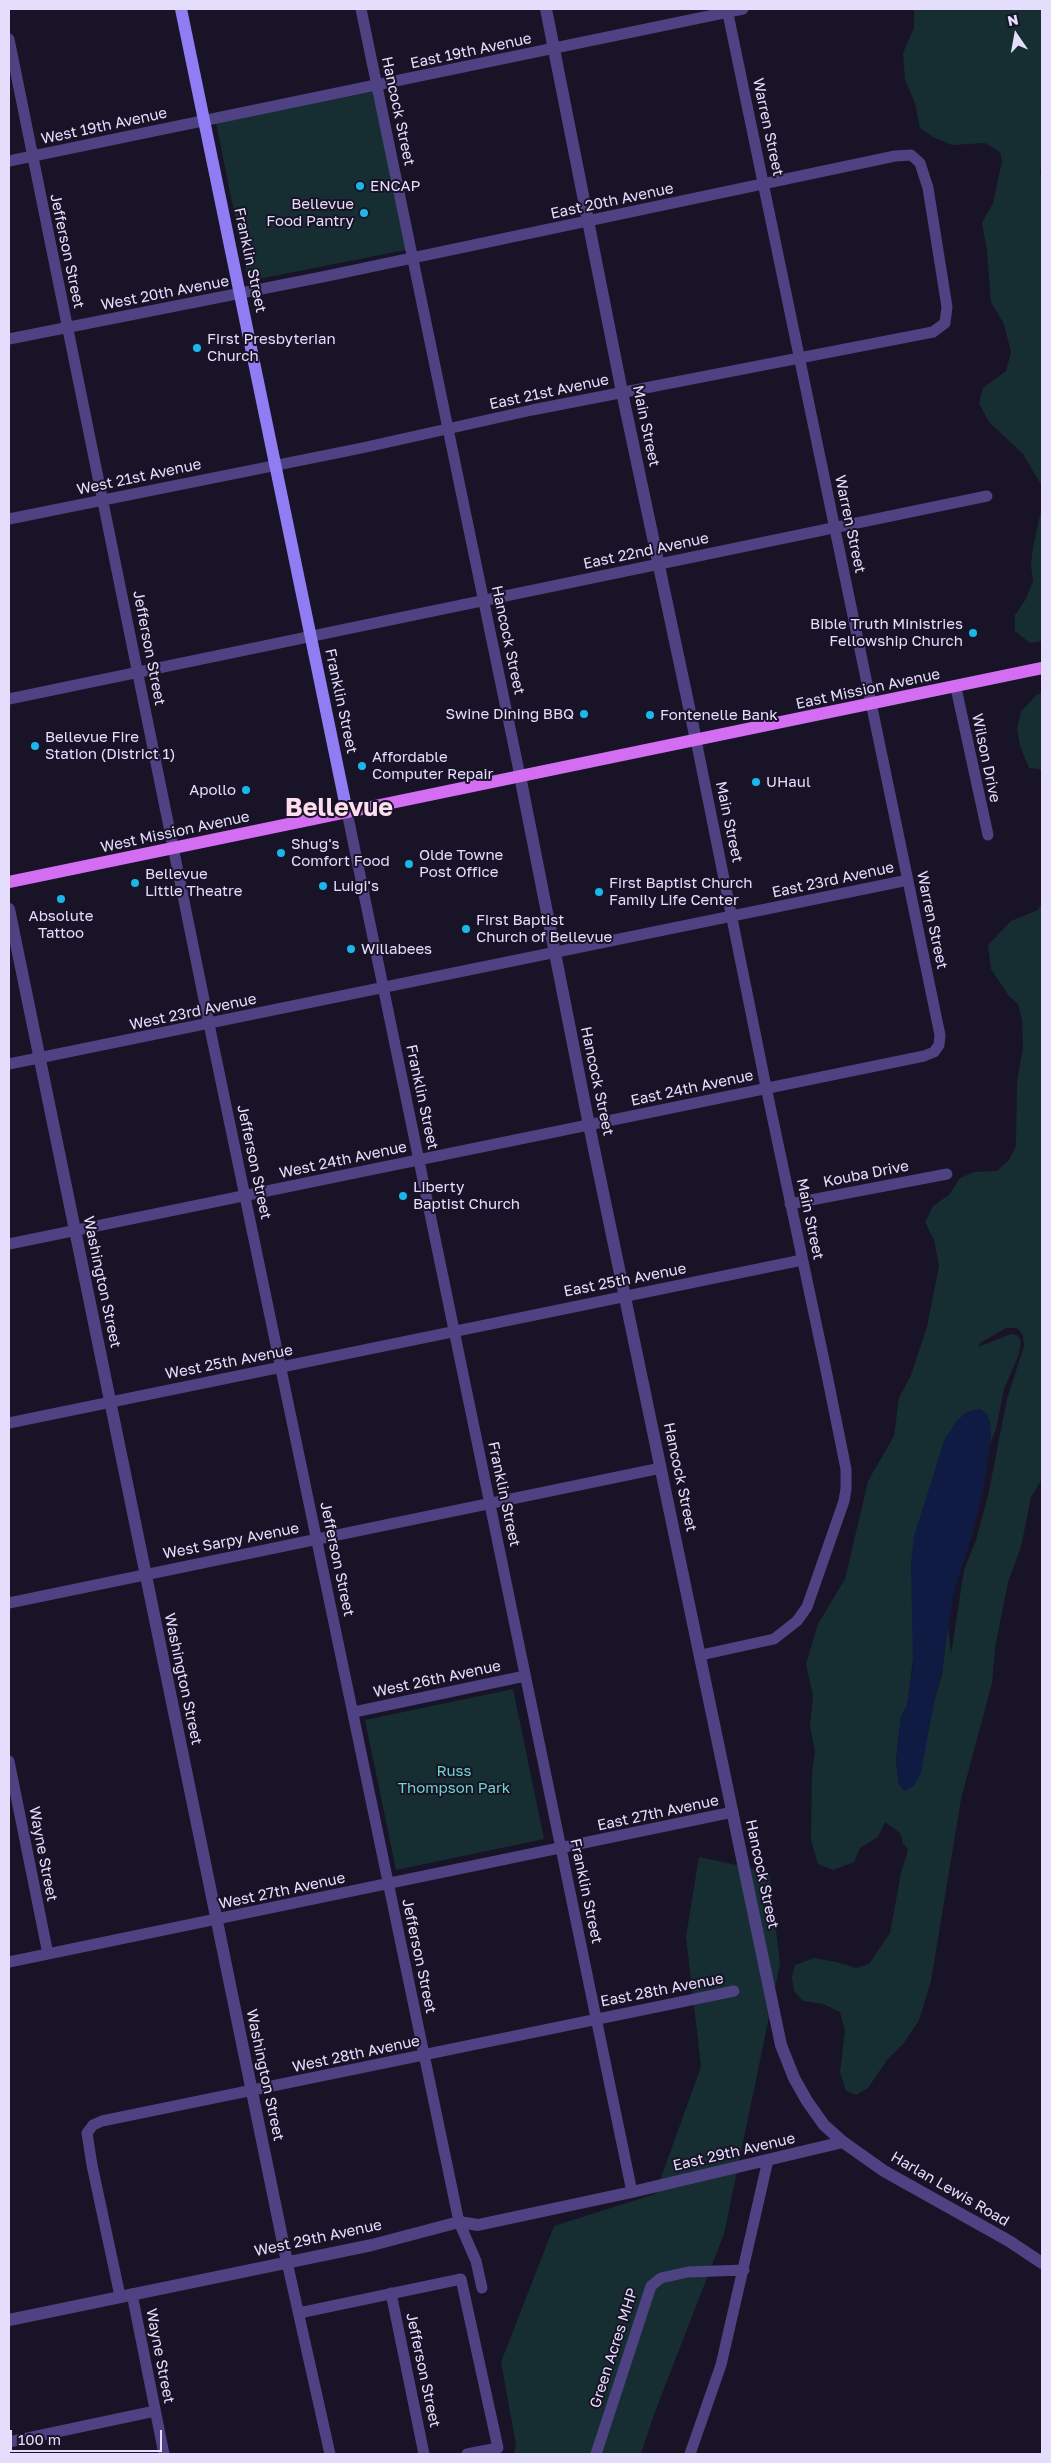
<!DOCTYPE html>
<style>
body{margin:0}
#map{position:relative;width:1051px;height:2463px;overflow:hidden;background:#191328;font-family:"Golos Text",sans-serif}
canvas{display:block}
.frame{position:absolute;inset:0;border:10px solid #e5ddfc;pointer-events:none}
.north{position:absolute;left:991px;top:10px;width:50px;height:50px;-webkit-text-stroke:4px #191328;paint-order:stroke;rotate:348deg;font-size:14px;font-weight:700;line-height:20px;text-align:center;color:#e5ddfc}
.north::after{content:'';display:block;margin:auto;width:18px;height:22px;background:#e5ddfc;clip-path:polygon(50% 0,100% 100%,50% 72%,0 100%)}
.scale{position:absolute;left:10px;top:2430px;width:152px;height:22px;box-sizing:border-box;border:2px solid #e5ddfc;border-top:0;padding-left:6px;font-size:15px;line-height:18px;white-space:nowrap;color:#e5ddfc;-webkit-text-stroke:4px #191328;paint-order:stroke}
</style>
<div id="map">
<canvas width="1051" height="2463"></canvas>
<div class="frame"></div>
<div class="north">N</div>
<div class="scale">100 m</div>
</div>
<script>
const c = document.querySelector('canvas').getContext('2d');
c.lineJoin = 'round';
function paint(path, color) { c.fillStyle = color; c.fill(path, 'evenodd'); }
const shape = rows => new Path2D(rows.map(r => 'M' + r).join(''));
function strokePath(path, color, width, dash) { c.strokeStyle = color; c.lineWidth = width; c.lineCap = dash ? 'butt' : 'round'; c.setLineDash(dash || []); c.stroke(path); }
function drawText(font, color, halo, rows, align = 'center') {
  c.font = font + ' "Golos Text",sans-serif'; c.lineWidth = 4; c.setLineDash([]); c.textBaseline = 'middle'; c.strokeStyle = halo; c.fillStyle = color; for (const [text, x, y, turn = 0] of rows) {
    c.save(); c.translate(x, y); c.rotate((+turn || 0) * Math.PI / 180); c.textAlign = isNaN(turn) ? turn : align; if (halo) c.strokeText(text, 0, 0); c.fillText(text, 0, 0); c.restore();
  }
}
paint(shape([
 [914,9,1042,9,1042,167,1040,172,1042,183,1042,486,1023,454,989,422,979,403,983,388,1006,371,1011,352,1004,324,991,302,987,250,982,223,993,203,1002,161,1000,152,985,143,952,145,933,137,920,128,915,103,905,80,903,53,914,28],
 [377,91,411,249,248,281,216,123],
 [1042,507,1042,641,1030,643,1015,631,1015,615,1026,599,1033,581,1031,565,1033,547],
 [1042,693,1042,772,1040,769,1029,768,1020,746,1017,729,1021,712,1036,695],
 [1042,903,1042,1479,1031,1497,1021,1547,1008,1582,995,1648,992,1683,961,1799,931,1981,919,2020,904,2043,887,2060,868,2088,856,2095,846,2091,840,2072,845,2031,840,2012,823,2004,803,2001,794,1991,792,1977,795,1965,814,1958,836,1962,856,1968,869,1964,890,1933,901,1873,908,1850,903,1843,900,1833,885,1822,878,1837,860,1848,854,1862,833,1870,818,1864,811,1840,812,1773,815,1752,810,1726,813,1696,806,1664,818,1624,845,1579,868,1481,894,1436,899,1398,911,1375,927,1327,939,1266,934,1240,925,1222,933,1206,949,1195,960,1178,974,1172,997,1171,1009,1160,1016,1146,1017,1081,1023,1048,1022,1020,1018,1004,1009,996,991,969,988,945,1011,921,1038,910],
 [1006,1328,1017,1328,1023,1335,1024,1346,1007,1399,988,1496,976,1540,964,1570,951,1654,948,1624,942,1674,934,1703,899,1785,896,1761,901,1716,907,1706,914,1651,956,1422,967,1412,974,1410,991,1437,989,1447,996,1429,1004,1389,1019,1354,1021,1341,1017,1335,1011,1334,978,1347,980,1343],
 [513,1689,544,1839,396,1870,365,1720],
 [699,1857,769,1872,780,1964,724,2234,653,2417,641,2454,514,2454,516,2445,501,2362,554,2226,655,2194,701,2067,686,1936]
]), '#162e31');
paint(shape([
 [980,1409,987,1414,990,1421,991,1437,984,1485,972,1535,953,1596,941,1674,934,1703,921,1773,914,1786,904,1791,899,1785,896,1761,901,1716,907,1706,913,1666,911,1563,914,1536,945,1438,956,1422,967,1412]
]), '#101b43');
strokePath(shape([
 [361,9,520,776],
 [9,39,209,1024,459,2222,476,2261,482,2288],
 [9,161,743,9],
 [9,339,327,276,895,156,911,155,920,163,928,188,947,307,945,323,933,332,532,410,362,448,9,519],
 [956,688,988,835],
 [9,699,987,496],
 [696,740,766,1087,826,1370,846,1469,846,1489,844,1501,814,1587,807,1607,797,1621,774,1639,701,1655],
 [347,812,632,2192],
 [9,1064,908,880],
 [790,1204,947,1174],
 [9,1244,924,1056,934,1052,939,1045,940,1035,727,9],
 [9,1423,802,1260],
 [9,1603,661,1468],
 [354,1712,525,1676],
 [9,1761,48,1954],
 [9,1962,733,1812],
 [287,2262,330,2454],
 [391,2293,424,2454],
 [132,2294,164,2454],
 [120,2296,92,2165,87,2133,93,2125,102,2121,734,1991],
 [299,2313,461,2279,498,2448,467,2454],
 [9,2442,155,2411],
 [596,2454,651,2286,661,2278,688,2272,744,2270],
 [690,2454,721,2365,768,2160]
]), '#4e4282', 11);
strokePath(shape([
 [546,9,622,392,696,740],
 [520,776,589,1125,781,2045,794,2078,807,2101,824,2125,843,2142,884,2171,1009,2241,1042,2263],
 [9,909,287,2262],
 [9,2320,372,2245,459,2222,478,2225,632,2192,843,2142]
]), '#4e4282', 12);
strokePath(shape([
 [181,9,347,812]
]), '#907cf3', 12);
strokePath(shape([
 [9,882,1042,668]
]), '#d36ef2', 12);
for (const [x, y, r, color] of [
 [360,186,5,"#1ab8ea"],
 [364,213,5,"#1ab8ea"],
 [197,348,5,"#1ab8ea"],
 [973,633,5,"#1ab8ea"],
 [584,714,5,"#1ab8ea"],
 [650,715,5,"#1ab8ea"],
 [35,746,5,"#1ab8ea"],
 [362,766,5,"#1ab8ea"],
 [756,782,5,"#1ab8ea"],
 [246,790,5,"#1ab8ea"],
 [281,853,5,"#1ab8ea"],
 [409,864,5,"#1ab8ea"],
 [135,883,5,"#1ab8ea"],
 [323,886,5,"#1ab8ea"],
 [599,892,5,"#1ab8ea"],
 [61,899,5,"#1ab8ea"],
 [466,929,5,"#1ab8ea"],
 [351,949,5,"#1ab8ea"],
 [403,1196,5,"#1ab8ea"]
]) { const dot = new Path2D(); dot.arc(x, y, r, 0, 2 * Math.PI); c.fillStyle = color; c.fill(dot); strokePath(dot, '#191328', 2); }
drawText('15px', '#e5ddfc', '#191328', [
 ["East 19th Avenue",471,51,-12],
 ["Hancock Street",398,111,78],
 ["West 19th Avenue",104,126,-12],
 ["Warren Street",768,127,78],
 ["East 20th Avenue",612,201,-12],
 ["Jefferson Street",67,251,78],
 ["Franklin Street",250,260,78],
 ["West 20th Avenue",165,293,-11],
 ["East 21st Avenue",549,392,-12],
 ["Main Street",646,426,78],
 ["West 21st Avenue",139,477,-12],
 ["Warren Street",850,524,78],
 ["East 22nd Avenue",646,551,-12],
 ["Hancock Street",508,640,78],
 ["Jefferson Street",149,648,79],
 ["East Mission Avenue",868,689,-12],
 ["Franklin Street",341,701,78],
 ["Wilson Drive",986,758,78],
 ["Main Street",729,822,78],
 ["West Mission Avenue",175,832,-12],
 ["East 23rd Avenue",833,880,-12],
 ["Warren Street",932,920,78],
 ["West 23rd Avenue",193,1012,-12],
 ["Hancock Street",597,1081,78],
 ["East 24th Avenue",692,1088,-12],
 ["Franklin Street",422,1097,78],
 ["West 24th Avenue",343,1160,-12],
 ["Jefferson Street",254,1162,78],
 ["Kouba Drive",866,1174,-11],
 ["Main Street",810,1219,78],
 ["East 25th Avenue",625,1280,-11],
 ["Washington Street",102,1282,78],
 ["West 25th Avenue",229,1362,-11],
 ["Hancock Street",680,1477,78],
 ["Franklin Street",504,1494,78],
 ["West Sarpy Avenue",231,1541,-11],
 ["Jefferson Street",337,1559,78],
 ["Washington Street",183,1679,78],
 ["West 26th Avenue",437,1679,-12],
 ["East 27th Avenue",658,1813,-12],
 ["Wayne Street",43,1854,79],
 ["Hancock Street",762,1874,78],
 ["West 27th Avenue",282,1891,-12],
 ["Franklin Street",586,1891,78],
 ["Jefferson Street",419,1956,78],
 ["East 28th Avenue",662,1990,-11],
 ["West 28th Avenue",356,2054,-12],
 ["Washington Street",265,2075,78],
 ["East 29th Avenue",734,2152,-13],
 ["Harlan Lewis Road",950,2189,30],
 ["West 29th Avenue",318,2238,-12],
 ["Green Acres MHP",614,2348,-72],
 ["Wayne Street",160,2356,79],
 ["Jefferson Street",423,2370,78]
]);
drawText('15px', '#e5ddfc', '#191328', [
 ["ENCAP",370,186],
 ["Bellevue",354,204,"right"],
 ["Food Pantry",354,221,"right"],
 ["First Presbyterian",207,339],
 ["Church",207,356],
 ["Bible Truth Ministries",963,624,"right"],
 ["Fellowship Church",963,641,"right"],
 ["Swine Dining BBQ",574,714,"right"],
 ["Fontenelle Bank",660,715],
 ["Bellevue Fire",45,737],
 ["Station (District 1)",45,754],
 ["Affordable",372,757],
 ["Computer Repair",372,774],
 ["UHaul",766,782],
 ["Apollo",236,790,"right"],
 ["Shug's",291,844],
 ["Comfort Food",291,861],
 ["Olde Towne",419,855],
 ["Post Office",419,872],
 ["Bellevue",145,874],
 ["Little Theatre",145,891],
 ["First Baptist Church",609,883],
 ["Family Life Center",609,900],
 ["Luigi's",333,886],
 ["Absolute",61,916,"center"],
 ["Tattoo",61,933,"center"],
 ["First Baptist",476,920],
 ["Church of Bellevue",476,937],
 ["Willabees",361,949],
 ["Liberty",413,1187],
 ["Baptist Church",413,1204]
], 'left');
drawText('15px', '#6ed6cb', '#191328', [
 ["Russ",454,1771],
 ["Thompson Park",454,1788]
]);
drawText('bold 25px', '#fcdeed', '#191328', [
 ["Bellevue",339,808]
]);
</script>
